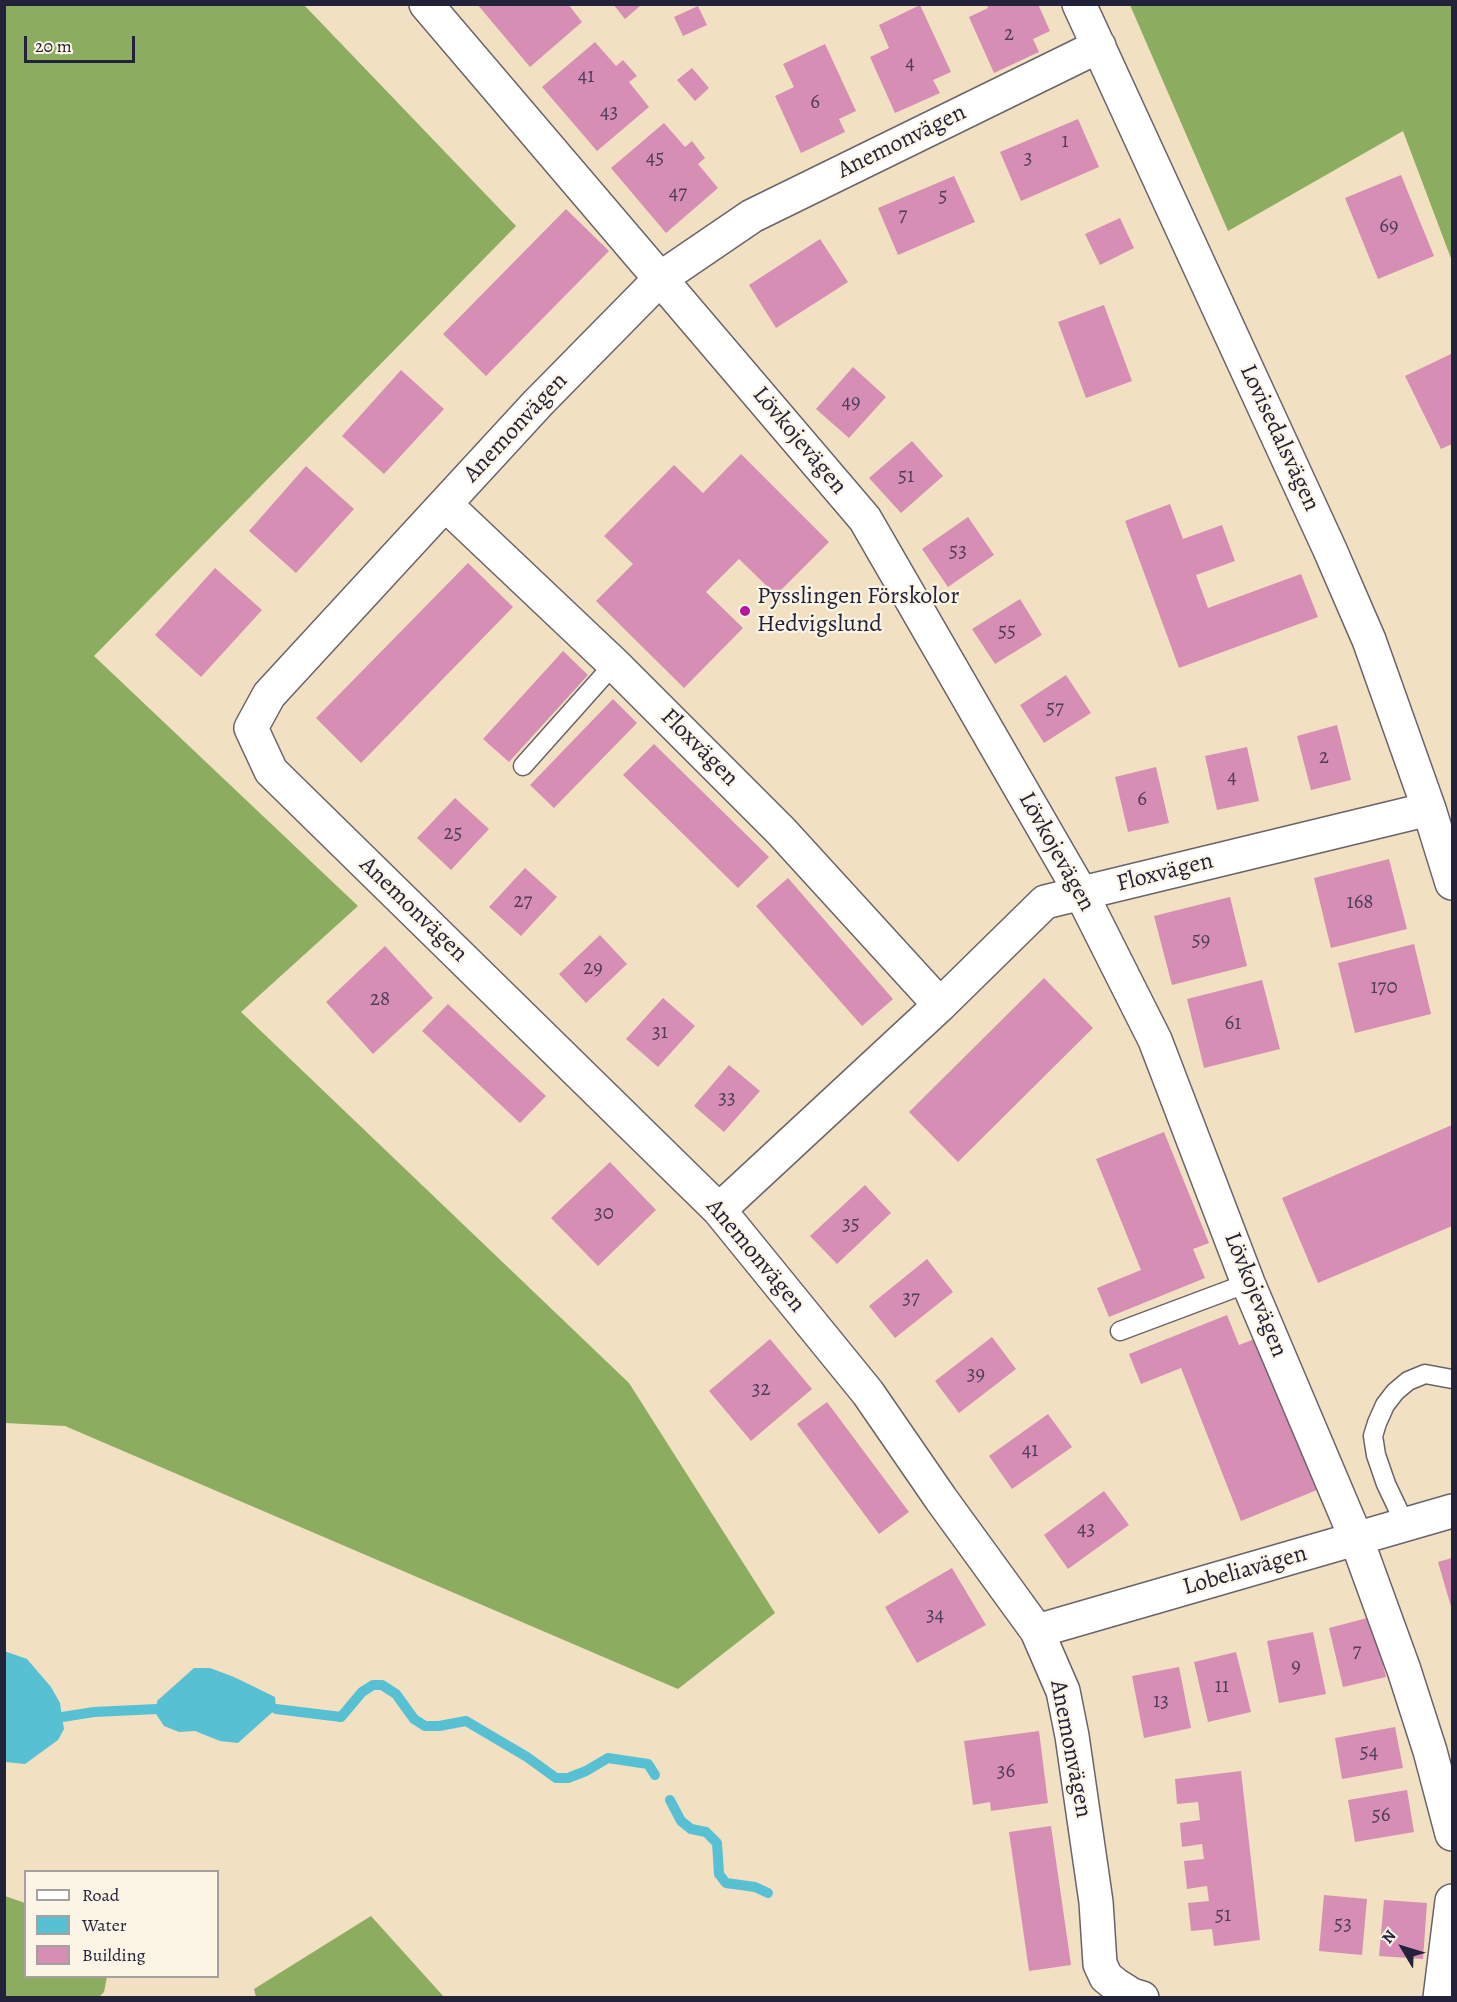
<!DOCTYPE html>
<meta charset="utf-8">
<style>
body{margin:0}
#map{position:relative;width:1457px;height:2002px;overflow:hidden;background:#f1e0c1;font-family:Alegreya,serif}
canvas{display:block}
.frame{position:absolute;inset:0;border:6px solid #22223b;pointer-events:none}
.legend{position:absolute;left:24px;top:1870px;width:195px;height:108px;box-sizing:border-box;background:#fcf5e5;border:2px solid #a5a1a1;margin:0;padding:8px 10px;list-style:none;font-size:18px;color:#22223b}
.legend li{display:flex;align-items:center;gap:12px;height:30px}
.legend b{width:30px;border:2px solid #a5a1a1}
.north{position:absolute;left:1373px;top:1918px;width:60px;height:60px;-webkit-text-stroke:4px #fcf5e5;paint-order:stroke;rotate:308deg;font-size:16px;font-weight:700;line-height:24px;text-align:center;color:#22223b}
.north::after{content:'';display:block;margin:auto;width:21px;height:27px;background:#22223b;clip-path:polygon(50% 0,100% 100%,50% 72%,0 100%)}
.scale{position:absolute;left:24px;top:36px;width:111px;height:27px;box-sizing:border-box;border:3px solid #22223b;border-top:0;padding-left:8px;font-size:18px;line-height:21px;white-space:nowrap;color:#22223b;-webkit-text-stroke:4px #fcf5e5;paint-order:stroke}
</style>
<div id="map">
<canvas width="1457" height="2002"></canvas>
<div class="frame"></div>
<ul class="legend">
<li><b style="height:8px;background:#fff"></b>Road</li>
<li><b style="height:16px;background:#57c0d3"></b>Water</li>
<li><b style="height:16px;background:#d78eb5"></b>Building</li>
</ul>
<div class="north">N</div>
<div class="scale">20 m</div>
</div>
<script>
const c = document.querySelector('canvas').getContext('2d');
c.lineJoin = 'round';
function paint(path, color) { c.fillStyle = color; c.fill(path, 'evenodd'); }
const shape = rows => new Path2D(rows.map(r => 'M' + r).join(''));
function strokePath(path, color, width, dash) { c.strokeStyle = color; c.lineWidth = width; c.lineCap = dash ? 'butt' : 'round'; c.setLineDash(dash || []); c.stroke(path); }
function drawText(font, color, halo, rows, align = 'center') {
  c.font = font + ' Alegreya,serif'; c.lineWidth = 4.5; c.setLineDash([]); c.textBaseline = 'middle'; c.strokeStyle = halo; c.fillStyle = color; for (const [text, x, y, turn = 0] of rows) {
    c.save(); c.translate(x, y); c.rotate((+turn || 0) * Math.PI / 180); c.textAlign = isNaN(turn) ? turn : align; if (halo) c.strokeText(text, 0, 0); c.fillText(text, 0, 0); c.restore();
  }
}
paint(shape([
 [5,4,304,5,516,226,94,656,358,906,241,1012,629,1383,775,1613,678,1689,65,1426,5,1423],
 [1130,5,1452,5,1452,261,1403,131,1228,231],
 [5,1896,25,1903,26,1976,107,1977,104,1992,99,1997,5,1997],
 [371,1916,444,1997,256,1997,254,1989]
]), '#8cac60');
paint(shape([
 [4,1651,27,1659,51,1687,60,1703,62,1717,64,1729,58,1740,25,1764,5,1762],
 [194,1668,210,1668,234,1677,275,1697,276,1709,238,1743,220,1741,195,1731,179,1732,164,1726,156,1714,157,1701]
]), '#57c0d3');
strokePath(shape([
 [276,1709,341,1717,362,1692,373,1685,382,1685,396,1694,414,1719,425,1726,439,1726,466,1721,527,1757,556,1778,568,1778,586,1771,608,1758,648,1764,655,1775],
 [62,1717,94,1712,157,1709],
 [670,1800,681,1821,691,1829,706,1832,717,1843,719,1874,726,1883,755,1887,768,1893]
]), '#57c0d3', 10);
paint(shape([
 [477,4,568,4,582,22,530,67],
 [613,4,638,4,640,6,625,19],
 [987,4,1038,4,1050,31,1033,39,1039,52,994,73,969,17,988,8],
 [920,5,951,72,933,80,940,93,895,113,870,57,889,48,879,25],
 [698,6,707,25,683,36,674,17],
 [595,42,616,66,623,60,637,76,629,82,649,107,597,151,542,87],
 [825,44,856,111,839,119,845,132,801,153,775,96,794,87,783,64],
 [692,68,709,88,695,101,677,80],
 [1078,119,1099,167,1021,201,1000,152],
 [664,123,685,147,692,141,705,158,698,164,718,188,666,233,611,168],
 [1401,175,1434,256,1378,279,1345,198],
 [954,176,975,222,898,255,878,208],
 [566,209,609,251,486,376,443,334],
 [1120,218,1134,248,1100,265,1085,234],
 [820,239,848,282,776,328,749,285],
 [1104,305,1132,381,1086,398,1058,322],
 [1451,354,1452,358,1452,444,1441,449,1405,376],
 [853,367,886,397,849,438,816,409],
 [401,370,444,409,384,474,342,436],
 [912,441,943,476,901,513,869,478],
 [741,454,829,542,776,595,739,559,706,592,743,628,684,688,596,601,633,564,604,536,674,465,703,493],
 [306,466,354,509,296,573,249,531],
 [1170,504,1183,539,1222,525,1235,561,1196,575,1208,608,1301,574,1318,617,1179,668,1125,521],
 [968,517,994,555,948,587,922,549],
 [468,563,513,607,361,763,316,718],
 [215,568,262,610,201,677,155,635],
 [1020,599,1042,635,995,664,972,629],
 [563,651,588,675,509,762,483,739],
 [1066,675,1091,713,1044,743,1020,705],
 [613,699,637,723,554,808,530,785],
 [1337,725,1351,780,1311,790,1297,736],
 [654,744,769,857,738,888,623,775],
 [1247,747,1259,801,1217,810,1205,756],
 [1156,767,1169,823,1128,832,1115,777],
 [455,798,489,829,451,870,417,838],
 [1389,859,1407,929,1331,948,1314,878],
 [525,868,557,897,521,936,489,907],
 [788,878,893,999,862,1026,756,906],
 [1230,897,1247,966,1172,985,1154,916],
 [600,935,627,964,586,1003,559,974],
 [1414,944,1431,1014,1355,1033,1338,963],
 [385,946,433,998,373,1054,326,1002],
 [1044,978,1093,1028,958,1162,909,1112],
 [1262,980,1280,1049,1204,1068,1187,999],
 [663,998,695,1026,658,1067,626,1039],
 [448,1004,546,1096,520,1123,422,1031],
 [729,1065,760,1091,724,1132,694,1106],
 [1452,1125,1452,1226,1318,1283,1282,1198],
 [1164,1132,1209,1243,1193,1249,1205,1278,1109,1317,1097,1288,1141,1270,1096,1159],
 [610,1162,656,1210,598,1266,551,1218],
 [865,1185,891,1213,837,1264,810,1236],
 [927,1259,953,1292,895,1338,869,1306],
 [1227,1315,1239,1345,1257,1338,1317,1490,1241,1521,1181,1368,1141,1384,1129,1354],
 [992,1337,1016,1369,959,1413,935,1381],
 [770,1339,812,1389,751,1441,709,1391],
 [827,1402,909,1512,879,1534,797,1424],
 [1048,1414,1072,1447,1012,1489,989,1456],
 [1104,1491,1129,1525,1068,1569,1044,1535],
 [1452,1558,1452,1610,1438,1562],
 [952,1568,986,1625,917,1663,885,1607],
 [1371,1617,1386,1677,1343,1687,1329,1628],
 [1313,1632,1326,1694,1279,1703,1267,1641],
 [1236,1652,1251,1712,1208,1722,1194,1662],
 [1179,1667,1191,1728,1144,1738,1132,1676],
 [1395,1727,1403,1768,1342,1779,1335,1738],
 [1039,1731,1048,1803,991,1811,990,1802,973,1805,964,1741],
 [1241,1771,1260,1940,1214,1946,1212,1929,1191,1931,1188,1903,1209,1901,1207,1886,1187,1889,1184,1861,1204,1859,1202,1844,1182,1847,1180,1823,1200,1820,1198,1802,1177,1804,1175,1779],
 [1407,1790,1414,1832,1355,1842,1348,1800],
 [1051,1826,1071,1965,1029,1971,1009,1832],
 [1324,1895,1367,1899,1362,1955,1319,1951],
 [1384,1900,1427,1903,1423,1959,1379,1956]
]), '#d78eb5');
const lane = shape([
 [523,766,614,664],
 [1120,1331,1248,1283],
 [1405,1524,1386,1484,1376,1455,1373,1436,1377,1423,1385,1405,1395,1392,1408,1381,1425,1374,1452,1379]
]);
const street = shape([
 [426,4,865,519,1081,893,1155,1040,1248,1283,1356,1538,1404,1670,1430,1751,1452,1834],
 [1079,4,1330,550,1369,640,1429,809,1452,883],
 [1099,46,752,216,661,278,538,403,269,695,251,728,271,771,719,1210,868,1393,941,1499,1037,1631,1063,1691,1072,1736,1096,1902,1100,1964,1106,1977,1116,1985,1132,1995,1142,1998],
 [445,504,614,664,781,831,940,1005],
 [719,1210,940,1005,1045,902,1429,809],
 [1037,1631,1452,1511],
 [1440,1998,1452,1901]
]);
strokePath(lane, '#6a646a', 21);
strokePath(street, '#6a646a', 36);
strokePath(lane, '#fff', 18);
strokePath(street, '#fff', 33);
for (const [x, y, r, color] of [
 [745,611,6,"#b5179e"]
]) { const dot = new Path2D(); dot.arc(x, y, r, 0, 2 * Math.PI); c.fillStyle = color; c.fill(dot); strokePath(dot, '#fcf5e5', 2); }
drawText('21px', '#4f3d5a', null, [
 ["2",1009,35],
 ["4",910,64],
 ["41",586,77],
 ["6",815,103],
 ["43",609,113],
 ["1",1065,142],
 ["45",655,159],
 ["3",1028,159],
 ["47",678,194],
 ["5",943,197],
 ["7",903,216],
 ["69",1389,227],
 ["49",851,403],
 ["51",906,477],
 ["53",958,552],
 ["55",1007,632],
 ["57",1055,709],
 ["2",1324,758],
 ["4",1232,778],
 ["6",1142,800],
 ["25",453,834],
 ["27",523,902],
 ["168",1360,903],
 ["59",1201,941],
 ["29",593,969],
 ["170",1384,988],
 ["28",380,1000],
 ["61",1233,1024],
 ["31",660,1033],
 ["33",727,1099],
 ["30",604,1214],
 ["35",851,1225],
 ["37",911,1299],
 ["39",976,1375],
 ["32",761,1390],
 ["41",1030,1451],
 ["43",1086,1530],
 ["34",935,1616],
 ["7",1357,1652],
 ["9",1296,1667],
 ["11",1222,1687],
 ["13",1161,1702],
 ["54",1369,1753],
 ["36",1006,1772],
 ["56",1381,1816],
 ["51",1223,1916],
 ["53",1343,1925]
]);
drawText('24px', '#22223b', '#fcf5e5', [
 ["Anemonvägen",902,142,-26],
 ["Anemonvägen",516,428,-47],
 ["Lovisedalsvägen",1279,438,65],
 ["Lövkojevägen",799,441,50],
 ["Floxvägen",699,748,45],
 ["Lövkojevägen",1056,852,61],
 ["Floxvägen",1165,873,-14],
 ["Anemonvägen",413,910,44],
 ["Anemonvägen",755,1256,50],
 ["Lövkojevägen",1255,1295,68],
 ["Lobeliavägen",1245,1571,-16],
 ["Anemonvägen",1070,1749,79]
]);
drawText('24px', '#22223b', '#fcf5e5', [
 ["Pysslingen Förskolor",757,597],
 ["Hedvigslund",757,625]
], 'left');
</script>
